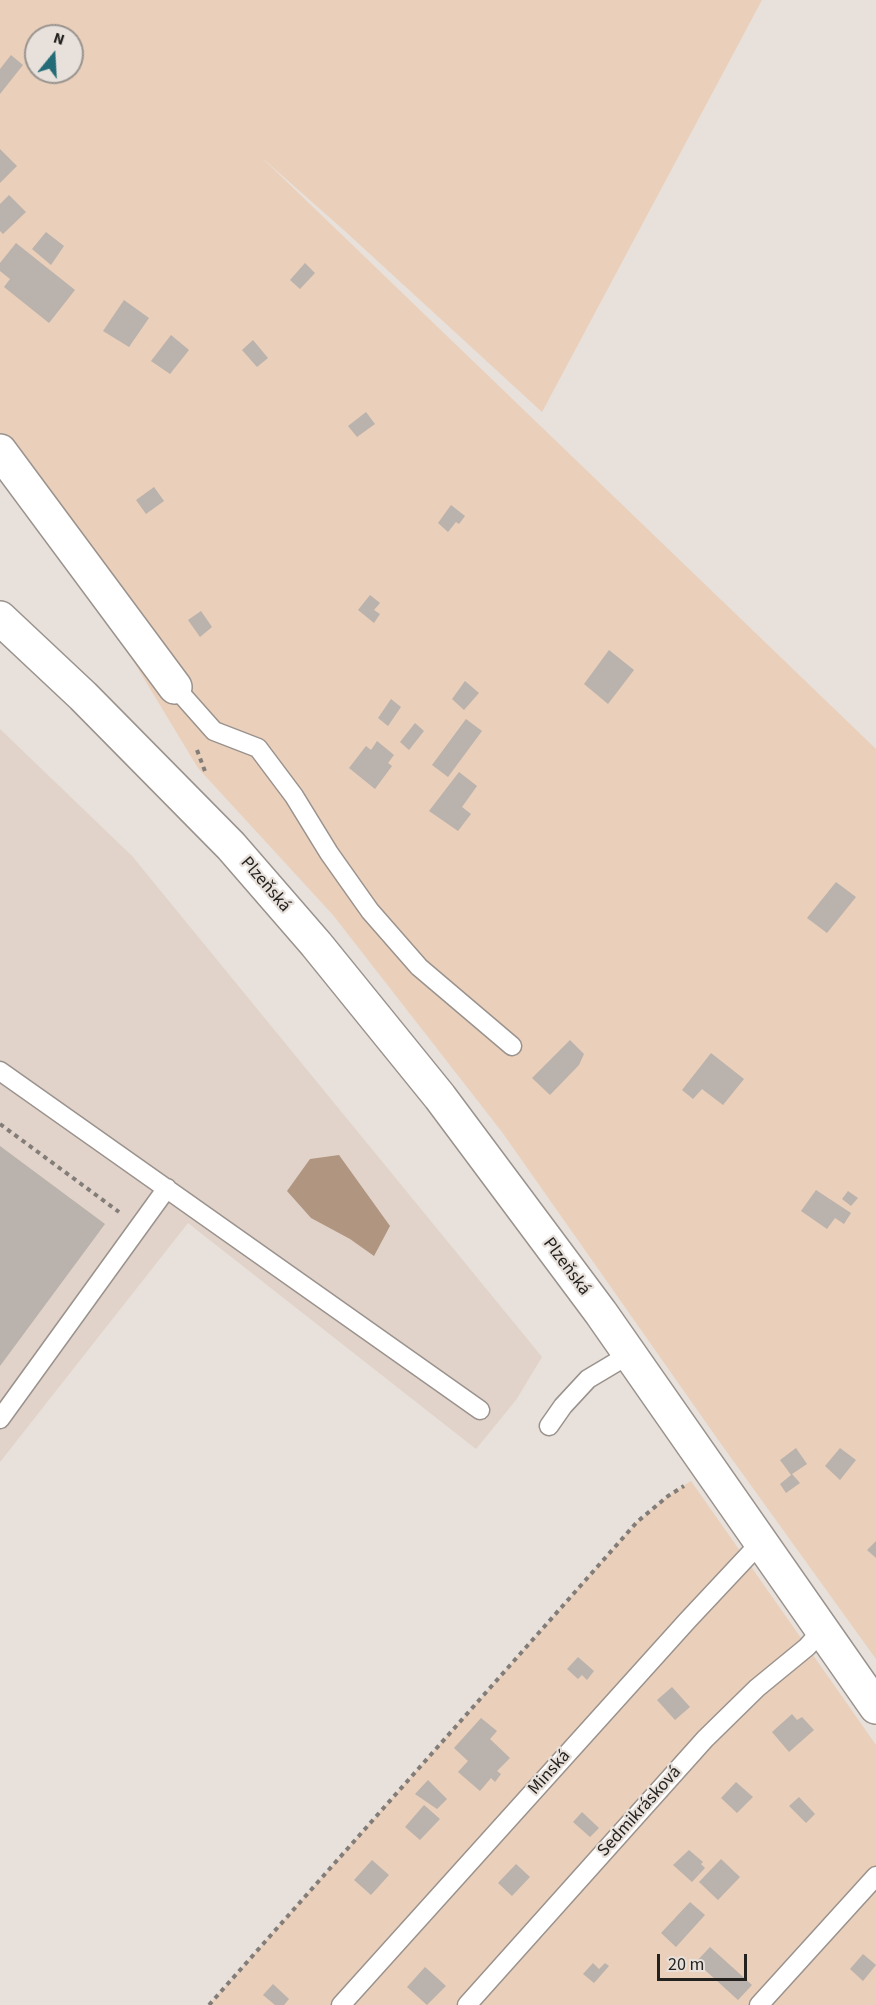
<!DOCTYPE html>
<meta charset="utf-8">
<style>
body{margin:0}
#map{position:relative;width:876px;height:2005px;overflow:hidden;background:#e8e0da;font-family:"Source Sans 3",sans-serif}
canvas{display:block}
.north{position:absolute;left:24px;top:24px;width:60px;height:60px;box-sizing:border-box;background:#e8e0da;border:2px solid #9a948f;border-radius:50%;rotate:18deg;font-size:16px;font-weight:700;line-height:24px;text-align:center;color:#24221f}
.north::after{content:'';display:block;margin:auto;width:21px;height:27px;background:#236c77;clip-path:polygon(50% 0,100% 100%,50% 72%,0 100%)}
.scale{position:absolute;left:657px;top:1954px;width:90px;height:27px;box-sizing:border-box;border:3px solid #24221f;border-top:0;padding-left:8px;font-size:18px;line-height:21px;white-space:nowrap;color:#24221f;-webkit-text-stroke:4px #e8e0da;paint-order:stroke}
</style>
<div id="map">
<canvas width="876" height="2005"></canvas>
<div class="north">N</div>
<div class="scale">20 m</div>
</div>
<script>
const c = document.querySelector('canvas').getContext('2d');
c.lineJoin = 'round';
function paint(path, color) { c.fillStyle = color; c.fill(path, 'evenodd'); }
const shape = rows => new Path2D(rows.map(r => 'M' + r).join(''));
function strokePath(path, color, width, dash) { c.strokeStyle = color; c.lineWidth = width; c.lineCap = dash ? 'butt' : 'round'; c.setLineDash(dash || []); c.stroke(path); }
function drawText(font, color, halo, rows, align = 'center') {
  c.font = font + ' "Source Sans 3",sans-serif'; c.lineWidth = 4.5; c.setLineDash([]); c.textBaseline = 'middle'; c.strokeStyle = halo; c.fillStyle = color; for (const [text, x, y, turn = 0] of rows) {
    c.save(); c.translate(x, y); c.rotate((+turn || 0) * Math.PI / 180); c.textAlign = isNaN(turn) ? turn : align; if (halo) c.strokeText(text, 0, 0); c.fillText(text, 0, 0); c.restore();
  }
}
paint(shape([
 [0,729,132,856,542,1357,516,1400,476,1449,188,1223,0,1462]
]), '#e1d3c9');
paint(shape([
 [0,0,762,0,542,412,346,232,260,156,876,749,876,1659,719,1441,502,1132,333,915,198,768,0,440],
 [36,36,72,36,72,72,36,72],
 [691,1481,876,1745,876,2005,209,2005,637,1522,668,1496]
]), '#eacfba');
paint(shape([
 [339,1155,390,1226,374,1256,350,1239,311,1218,287,1191,310,1159]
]), '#b09581');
paint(shape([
 [11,55,23,65,0,94,0,69],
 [0,149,17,166,0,183],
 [9,195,26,212,3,234,0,231,0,204],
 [46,232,64,246,51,265,32,249],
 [16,243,75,290,49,323,4,287,10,279,0,271,0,263],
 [305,263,315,273,300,289,290,280],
 [124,300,149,318,129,347,103,331],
 [171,335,189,350,170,374,151,361],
 [253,340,268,358,257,367,242,350],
 [366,412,375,424,357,437,348,426],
 [154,487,164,501,146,514,136,500],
 [451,505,465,516,459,524,456,522,448,532,438,523],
 [370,595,380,603,374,610,380,614,374,623,358,610],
 [201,611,212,627,200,637,188,620],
 [609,650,634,670,608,704,584,684],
 [465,681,479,693,464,710,452,699],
 [391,699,401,707,388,726,378,718],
 [466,719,482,731,448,777,432,765],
 [415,723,424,731,409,750,400,742],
 [377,741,394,755,388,763,392,766,375,789,349,768,366,746,371,750],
 [459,772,477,786,462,807,471,814,458,831,429,811],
 [836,882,856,897,827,933,807,918],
 [570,1040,584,1054,579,1065,550,1095,532,1078],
 [711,1053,744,1079,723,1105,702,1089,693,1099,682,1090],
 [0,1146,105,1224,0,1366],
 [816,1190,851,1213,844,1224,835,1218,827,1229,801,1211],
 [848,1191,858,1198,851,1206,842,1199],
 [796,1448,807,1464,792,1474,800,1483,786,1493,780,1484,791,1475,780,1460],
 [840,1448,856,1460,840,1480,825,1466],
 [876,1541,876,1558,867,1550],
 [578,1657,594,1671,587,1680,582,1675,578,1679,567,1669],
 [672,1687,690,1707,675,1720,657,1700],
 [792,1714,797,1720,802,1717,814,1730,789,1752,772,1732],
 [481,1718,497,1731,490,1739,510,1758,497,1771,501,1774,495,1782,491,1778,480,1791,458,1772,468,1761,454,1748],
 [428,1780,447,1799,437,1809,415,1794],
 [736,1782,753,1797,737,1813,721,1798],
 [799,1797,815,1814,806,1823,789,1806],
 [424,1805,440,1819,420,1840,405,1827],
 [582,1812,599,1828,590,1837,573,1822],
 [689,1850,703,1862,701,1864,705,1868,692,1882,673,1865],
 [721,1859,740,1877,718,1900,699,1882],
 [372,1860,389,1875,371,1895,354,1880],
 [516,1864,530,1877,512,1896,498,1883],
 [690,1902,705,1915,676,1947,661,1933],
 [710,1947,752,1985,738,2000,696,1962],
 [863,1954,876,1965,863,1981,850,1969],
 [593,1963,599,1969,605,1963,609,1966,594,1983,583,1974],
 [425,1967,446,1986,427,2005,407,1987],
 [273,1984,289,1999,284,2005,275,2005,263,1995]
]), '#bab2ac');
const lane = shape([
 [175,687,214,731,258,748,294,796,329,853,370,911,419,967,512,1046],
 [0,1071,480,1410],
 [0,1419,167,1188],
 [549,1426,563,1406,588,1379,630,1354],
 [341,2005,687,1621,761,1542],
 [467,2005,705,1739,757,1688,807,1647,822,1630],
 [759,2005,876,1876]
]);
const street = shape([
 [0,451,175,687]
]);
const secondary = shape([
 [0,618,83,696,231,846,316,944,440,1097,601,1313,876,1707]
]);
strokePath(lane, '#9a928d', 21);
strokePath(street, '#9a928d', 36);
strokePath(secondary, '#9a928d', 36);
strokePath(shape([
 [197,750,206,774],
 [0,1124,119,1212],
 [209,2005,637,1522,668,1496,684,1486]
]), '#827d79', 4, [4.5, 4.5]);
strokePath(lane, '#fff', 18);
strokePath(street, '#fff', 33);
strokePath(secondary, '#fff', 33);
drawText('18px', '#24221f', '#e8e0da', [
 ["Plzeňská",265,885,49],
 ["Plzeňská",566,1267,53],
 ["Minská",550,1773,-48],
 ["Sedmikrásková",640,1812,-48]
]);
</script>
